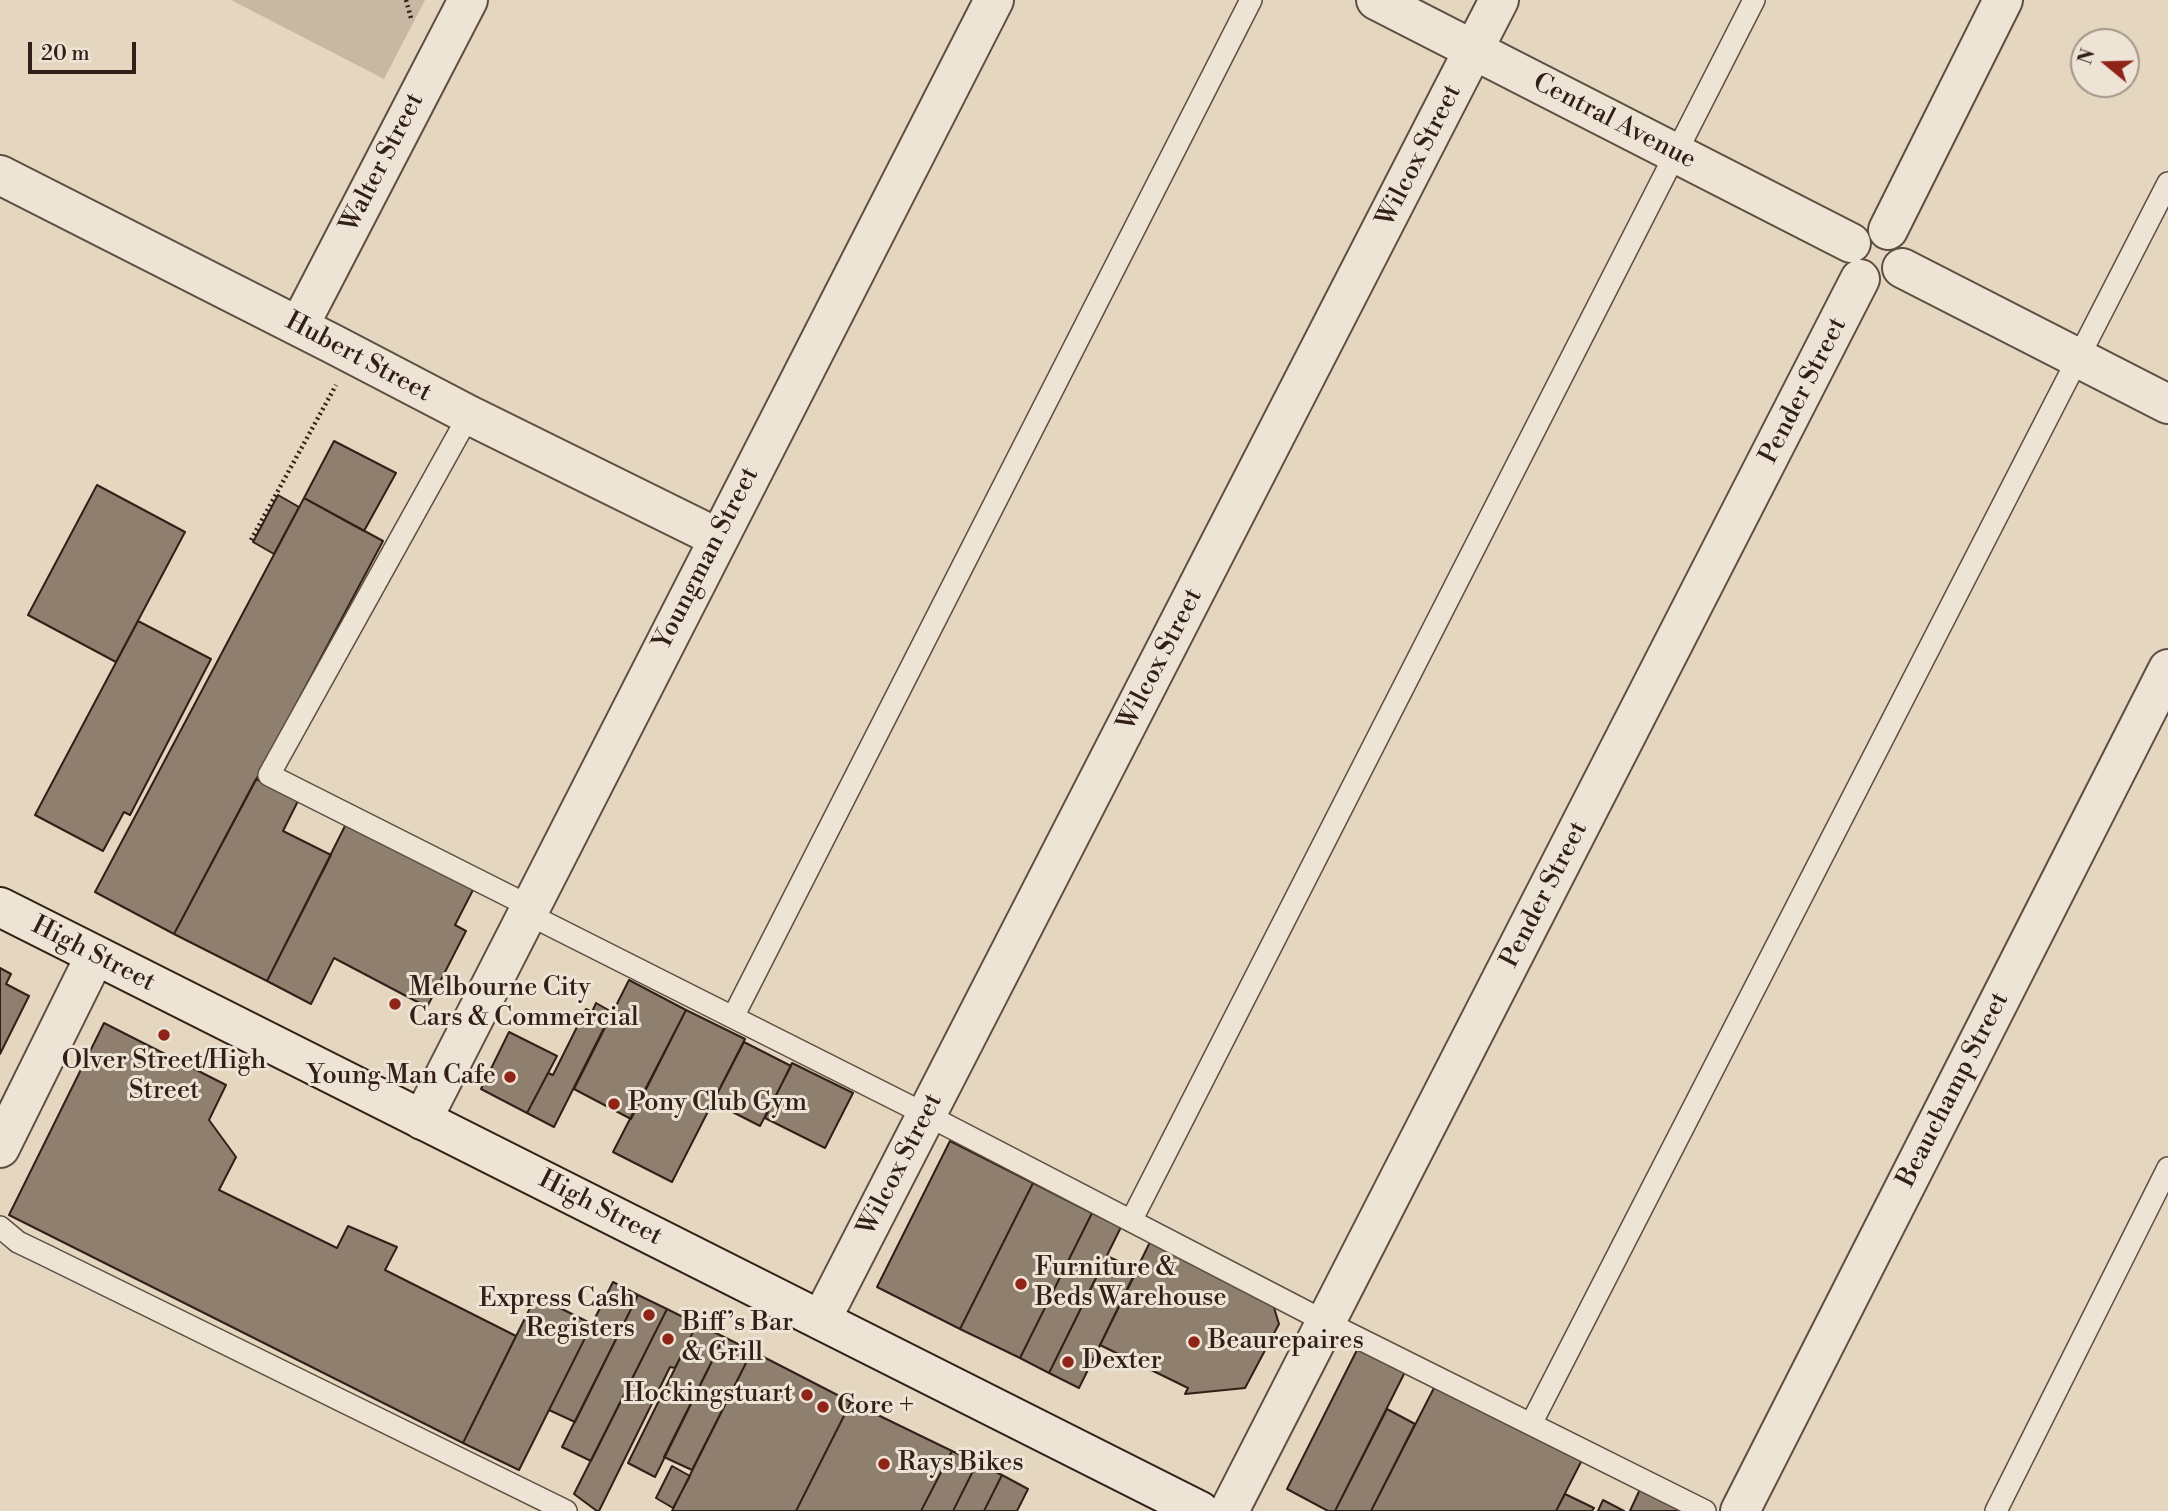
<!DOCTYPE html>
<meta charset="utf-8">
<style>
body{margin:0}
#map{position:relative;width:2168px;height:1511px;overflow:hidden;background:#e5d6bf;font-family:"Libre Bodoni",serif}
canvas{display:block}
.north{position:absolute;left:2070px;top:28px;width:70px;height:70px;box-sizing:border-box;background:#eee4d5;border:2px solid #a39689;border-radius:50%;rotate:289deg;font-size:19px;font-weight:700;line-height:28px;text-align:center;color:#322018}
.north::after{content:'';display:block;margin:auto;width:24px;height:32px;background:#8f2418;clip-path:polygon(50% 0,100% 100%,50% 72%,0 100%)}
.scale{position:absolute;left:28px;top:42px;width:108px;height:32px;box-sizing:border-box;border:4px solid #322018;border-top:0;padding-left:9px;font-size:21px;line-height:24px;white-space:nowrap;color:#322018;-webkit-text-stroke:5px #eee4d5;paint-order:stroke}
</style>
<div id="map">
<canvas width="2168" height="1511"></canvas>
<div class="north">N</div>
<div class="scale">20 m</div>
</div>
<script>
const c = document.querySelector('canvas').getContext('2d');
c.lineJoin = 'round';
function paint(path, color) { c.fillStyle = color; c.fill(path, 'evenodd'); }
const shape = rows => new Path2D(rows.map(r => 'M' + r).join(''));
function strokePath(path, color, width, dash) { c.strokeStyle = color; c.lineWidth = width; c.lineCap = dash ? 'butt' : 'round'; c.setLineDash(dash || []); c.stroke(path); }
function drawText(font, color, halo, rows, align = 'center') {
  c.font = font + ' "Libre Bodoni",serif'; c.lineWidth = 6; c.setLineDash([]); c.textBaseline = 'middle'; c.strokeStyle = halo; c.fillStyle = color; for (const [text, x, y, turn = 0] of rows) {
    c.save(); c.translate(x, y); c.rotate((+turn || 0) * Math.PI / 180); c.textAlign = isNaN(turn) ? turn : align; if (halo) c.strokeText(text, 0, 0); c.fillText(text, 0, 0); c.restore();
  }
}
paint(shape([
 [231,0,425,0,384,79]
]), '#c7b7a3');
const building = shape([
 [334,441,396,473,364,531,304,498,334,441],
 [97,485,185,532,116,662,28,615,97,485],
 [278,495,299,507,274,554,253,542,278,495],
 [304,498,383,541,174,934,95,892,304,498],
 [138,621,211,659,130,815,124,812,103,851,35,815,138,621],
 [256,779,298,801,283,831,331,855,267,981,174,934,256,779],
 [348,820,475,886,455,925,466,931,427,1007,334,958,311,1004,267,981,348,820],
 [0,968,11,974,6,984,29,996,0,1054,0,968],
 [629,980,686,1010,631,1119,574,1089,629,980],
 [596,1003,612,1012,554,1127,527,1113,548,1073,553,1075,586,1009,592,1012,596,1003],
 [686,1010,745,1039,672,1182,613,1152,686,1010],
 [104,1023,226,1085,209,1120,236,1157,219,1190,337,1248,348,1226,397,1247,385,1270,516,1336,463,1443,9,1215,104,1023],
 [509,1032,557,1056,527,1113,481,1089,509,1032],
 [744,1042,791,1066,760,1126,713,1102,744,1042],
 [792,1063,853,1093,825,1148,765,1118,792,1063],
 [950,1141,1033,1183,960,1329,877,1287,950,1141],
 [1033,1183,1092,1213,1020,1358,960,1329,1033,1183],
 [1092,1213,1121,1227,1049,1373,1020,1358,1092,1213],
 [1150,1242,1272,1301,1279,1324,1245,1388,1185,1394,1188,1388,1100,1345,1150,1242],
 [1107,1256,1137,1270,1079,1388,1049,1373,1107,1256],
 [613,1282,638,1295,575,1422,549,1410,613,1282],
 [638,1295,667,1309,591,1461,562,1447,638,1295],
 [536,1296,592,1324,519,1470,463,1443,536,1296],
 [667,1309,697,1324,675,1368,670,1367,599,1511,597,1511,574,1494,667,1309],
 [697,1324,724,1337,655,1477,628,1463,697,1324],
 [724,1337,752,1351,692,1470,664,1457,724,1337],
 [1359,1346,1406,1370,1335,1511,1328,1511,1287,1489,1359,1346],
 [752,1351,851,1402,796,1511,672,1511,752,1351],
 [1436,1384,1583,1458,1556,1511,1371,1511,1436,1384],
 [851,1402,952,1451,921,1511,796,1511,851,1402],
 [1387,1409,1415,1424,1371,1511,1335,1511,1387,1409],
 [952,1451,977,1463,953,1511,921,1511,952,1451],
 [977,1463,1002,1475,984,1511,953,1511,977,1463],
 [672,1466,690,1476,673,1508,656,1498,672,1466],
 [1002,1475,1028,1489,1017,1511,984,1511,1002,1475],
 [1641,1487,1687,1511,1630,1511,1641,1487],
 [1565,1494,1594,1508,1592,1511,1556,1511,1565,1494],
 [1603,1500,1624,1511,1598,1511,1603,1500]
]);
paint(building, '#8f7f6f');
strokePath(building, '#322018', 2);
const service = shape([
 [469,415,269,775,531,907],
 [528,914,927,1115,1326,1322,1705,1511],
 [733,1017,1251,0],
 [1131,1221,1754,0],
 [0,1227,18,1242,43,1254,566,1511],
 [1531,1424,2168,183],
 [1996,1511,2168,1168]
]);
const minor = shape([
 [1376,0,1851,243],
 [0,175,333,344,469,415,718,538],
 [1888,230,2003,0],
 [1902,268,2168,404],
 [299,326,468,0],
 [422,1120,994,0],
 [0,1148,95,956],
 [821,1320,1499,0],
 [1229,1511,1860,279],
 [1740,1511,2168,669]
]);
const secondary = shape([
 [0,907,1200,1511]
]);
strokePath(service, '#5f4e42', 24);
strokePath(minor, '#5f4e42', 42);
strokePath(secondary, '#322018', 42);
strokePath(shape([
 [406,0,411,18],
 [251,540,336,385]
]), '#322018', 4.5, [2, 3.5]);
strokePath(service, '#eee4d5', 21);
strokePath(minor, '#eee4d5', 38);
strokePath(secondary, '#eee4d5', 38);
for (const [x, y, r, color] of [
 [395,1004,7,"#8f2418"],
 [164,1035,7,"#8f2418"],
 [510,1077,7,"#8f2418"],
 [614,1104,7,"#8f2418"],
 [1021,1284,7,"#8f2418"],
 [649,1315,7,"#8f2418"],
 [668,1339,7,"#8f2418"],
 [1194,1342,7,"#8f2418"],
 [1068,1362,7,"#8f2418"],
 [807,1395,7,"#8f2418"],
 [823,1407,7,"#8f2418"],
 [884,1464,7,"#8f2418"]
]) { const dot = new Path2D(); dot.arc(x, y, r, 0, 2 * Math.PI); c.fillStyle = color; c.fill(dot); strokePath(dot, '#eee4d5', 2.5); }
drawText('26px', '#322018', '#eee4d5', [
 ["Central Avenue",1614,122,27],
 ["Wilcox Street",1420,156,-63],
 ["Walter Street",383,163,-63],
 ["Hubert Street",358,358,28],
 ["Pender Street",1804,391,-63],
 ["Youngman Street",707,559,-63],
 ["Wilcox Street",1161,660,-63],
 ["Pender Street",1545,895,-63],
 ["High Street",93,955,27],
 ["Beauchamp Street",1954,1090,-63],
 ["Wilcox Street",901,1165,-63],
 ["High Street",600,1209,27]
]);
drawText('26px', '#322018', '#eee4d5', [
 ["Melbourne City",409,989],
 ["Cars & Commercial",409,1019],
 ["Olver Street/High",164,1062,"center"],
 ["Street",164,1092,"center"],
 ["Young Man Cafe",496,1077,"right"],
 ["Pony Club Gym",628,1104],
 ["Furniture &",1035,1269],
 ["Beds Warehouse",1035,1299],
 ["Express Cash",635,1300,"right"],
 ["Registers",635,1330,"right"],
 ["Biff’s Bar",682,1324],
 ["& Grill",682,1354],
 ["Beaurepaires",1208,1342],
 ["Dexter",1082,1362],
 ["Hockingstuart",793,1395,"right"],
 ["Core +",837,1407],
 ["Rays Bikes",898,1464]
], 'left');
</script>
